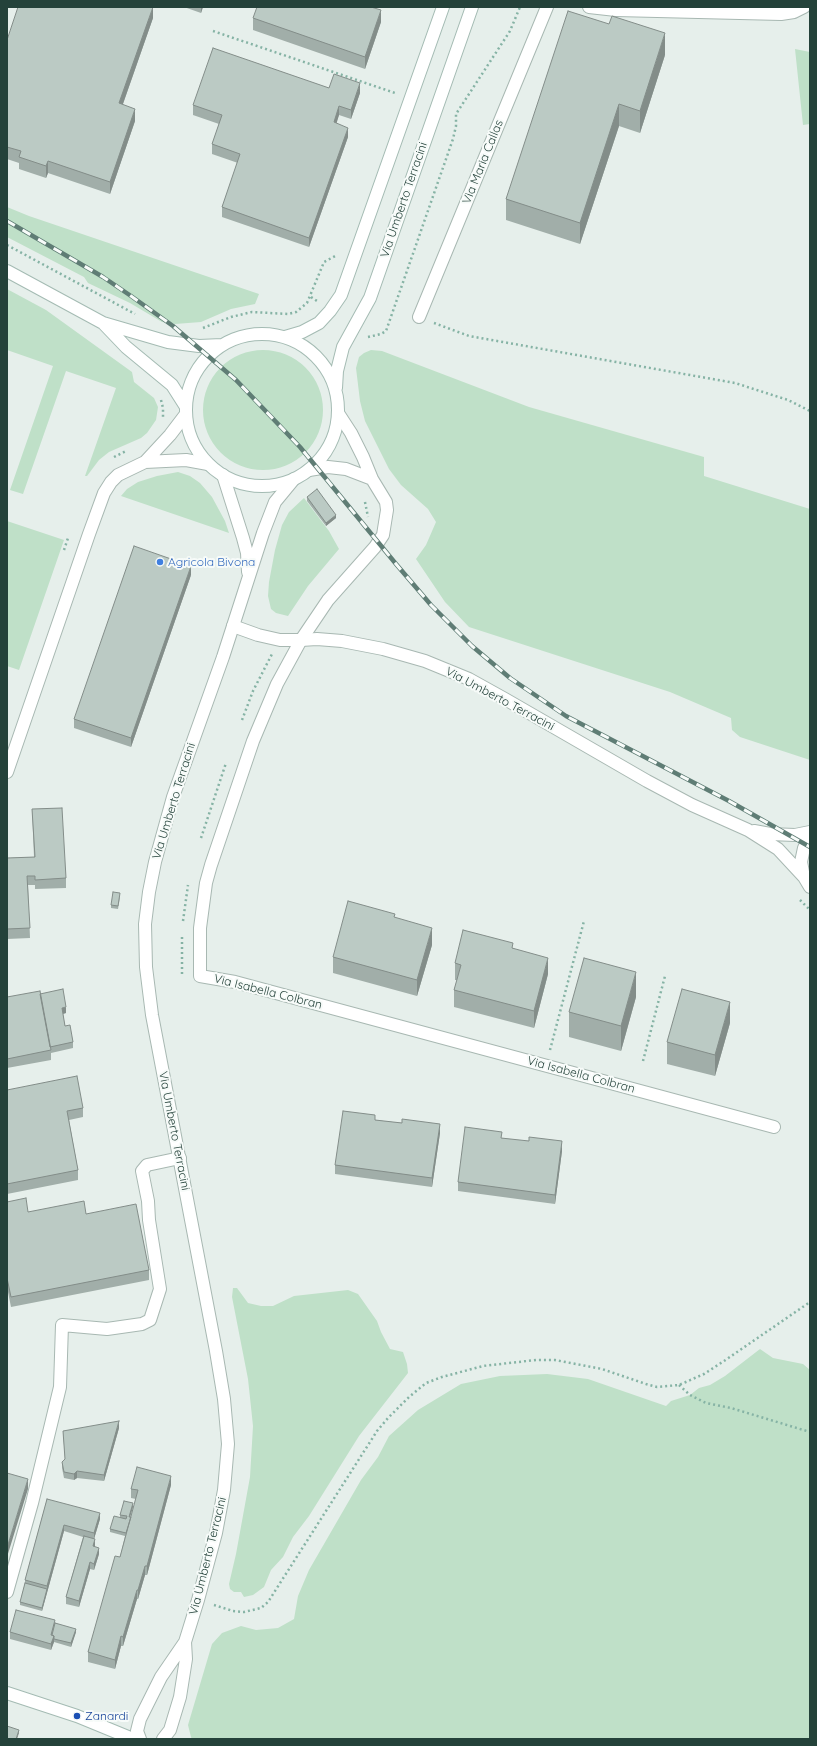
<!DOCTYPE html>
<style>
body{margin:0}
#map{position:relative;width:817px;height:1746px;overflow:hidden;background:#e6efeb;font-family:Quicksand,sans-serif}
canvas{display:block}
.frame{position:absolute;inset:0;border:8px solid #24423a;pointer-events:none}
</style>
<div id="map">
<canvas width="817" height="1746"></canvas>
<div class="frame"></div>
</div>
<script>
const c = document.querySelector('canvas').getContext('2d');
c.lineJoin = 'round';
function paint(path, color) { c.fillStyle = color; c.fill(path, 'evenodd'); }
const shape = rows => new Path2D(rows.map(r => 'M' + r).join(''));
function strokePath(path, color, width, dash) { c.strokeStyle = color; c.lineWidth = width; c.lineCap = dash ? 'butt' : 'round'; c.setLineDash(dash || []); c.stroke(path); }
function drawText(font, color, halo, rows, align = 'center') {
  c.font = font + ' Quicksand,sans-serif'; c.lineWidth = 4; c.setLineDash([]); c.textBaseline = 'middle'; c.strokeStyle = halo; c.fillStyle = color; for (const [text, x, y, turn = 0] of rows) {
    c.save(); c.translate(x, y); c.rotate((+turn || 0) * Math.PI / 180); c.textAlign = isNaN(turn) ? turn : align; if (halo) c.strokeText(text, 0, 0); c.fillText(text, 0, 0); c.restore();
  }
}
paint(shape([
 [795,49,810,52,810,124,803,125],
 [7,207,29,216,259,294,255,304,231,309,201,322,175,324,162,322,130,303,88,283,84,277,7,237],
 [7,289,46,310,132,372,134,382,154,398,158,407,156,420,147,433,141,438,109,452,99,460,87,476,85,476,116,388,66,371,23,494,10,490,53,366,7,350],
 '203 410a60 60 0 1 1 120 0a60 60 0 1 1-120 0Z',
 [371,350,382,351,529,407,704,457,704,476,810,509,810,760,740,737,732,730,731,718,670,692,469,627,445,602,416,559,426,545,436,522,428,509,401,485,389,469,365,421,360,401,356,368,359,357,364,353],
 [178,472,190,476,200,483,212,497,225,521,229,533,121,496,127,489,138,482,157,476],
 [304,498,329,531,339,549,308,586,288,616,276,613,271,609,268,596,269,582,275,550,282,525,289,512],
 [7,521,64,540,19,670,7,666],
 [233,1288,237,1288,248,1303,261,1306,273,1306,294,1296,348,1290,358,1294,377,1321,381,1332,390,1349,403,1352,407,1364,408,1373,359,1436,309,1516,293,1537,283,1557,271,1570,264,1587,253,1595,244,1597,241,1592,234,1592,230,1589,229,1584,236,1554,250,1477,253,1426,248,1379,232,1297],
 [760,1349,773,1358,803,1364,810,1370,810,1739,192,1739,191,1737,188,1725,212,1644,222,1633,241,1626,256,1630,278,1628,294,1619,298,1596,309,1570,361,1480,378,1457,389,1436,418,1410,461,1384,500,1376,547,1374,588,1379,666,1406,671,1401,690,1395,699,1388,710,1385,725,1376]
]), '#bfe0c8');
const service = shape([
 [145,462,170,435,186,414],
 [301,640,317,639,342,641,383,649,425,661,469,679,505,699,647,781,692,805,748,830,778,849,804,877],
 [7,772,89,534,104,493,111,482,118,475,145,462,186,460,208,464],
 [754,831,770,834,795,835,810,832],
 [810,837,804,848,801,862,804,877,810,887],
 [7,1592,32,1503,60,1387,62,1325,107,1329,142,1324,150,1320,160,1289,149,1220,148,1201,142,1171,147,1165,180,1158]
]);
const minor = shape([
 [589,7,616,10,781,14,794,12,804,7],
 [419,317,547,7],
 [338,413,351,433,363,457,372,479,386,502,387,510,383,535,375,547,328,600,301,640,277,684,253,741,211,865,206,883,200,928,200,976,235,982,774,1127],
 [309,470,328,467,346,469,372,479],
 [233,626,258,635,280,640,301,640]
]);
const tertiary = shape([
 [223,475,243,538,247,553,248,572],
 [140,1739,137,1731,140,1719,161,1677,185,1642,198,1600,216,1533,224,1490,228,1444,224,1399,216,1351,152,1015,146,967,145,924,149,892,155,862,173,797,223,657,263,533,275,502,294,479],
 [163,1739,170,1730,180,1697,186,1659,185,1642]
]);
const secondary = shape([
 [7,271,103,323,168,342,199,346,222,345],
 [104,324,126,347,172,385,186,407],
 '186 410a76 76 0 1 1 152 0a76 76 0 1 1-152 0Z',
 [285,337,302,332,319,323,330,311,341,295,443,7],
 [336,388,337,371,343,347,370,298,472,7],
 [7,1693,77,1716,133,1739]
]);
strokePath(service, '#a8b8b2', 14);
strokePath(minor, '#a8b8b2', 14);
strokePath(tertiary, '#a8b8b2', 14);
strokePath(secondary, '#a4bbb3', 14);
strokePath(shape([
 [213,31,395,93],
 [7,245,135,314],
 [311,297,317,301],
 [434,323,469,336,735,383,788,400,810,411],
 [203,328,231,317,252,312,288,314,296,312,307,303,324,262,337,255],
 [368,337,381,334,386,331,453,139,456,126,456,114,510,31,520,7],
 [161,400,163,408,163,417],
 [114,457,126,451],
 [365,502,368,517],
 [64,550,68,538],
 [242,720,253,691,272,654],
 [201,838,226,763],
 [800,900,810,910],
 [183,921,188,885],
 [182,974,182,936],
 [550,1050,584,921],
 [643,1061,665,976],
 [679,1385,690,1395,706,1403,731,1408,810,1432],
 [214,1605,233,1611,244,1612,261,1608,268,1602,377,1431,388,1418,409,1397,426,1383,442,1377,483,1366,536,1360,555,1360,602,1369,646,1384,657,1387,679,1385,704,1374,724,1361,810,1302]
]), '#86b3a5', 2.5, [2, 3]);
strokePath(service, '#fff', 12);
strokePath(minor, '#fff', 12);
strokePath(tertiary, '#fff', 12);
strokePath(secondary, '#fff', 12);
const rail = shape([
 [7,221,103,277,131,296,173,326,236,380,300,447,396,564,431,605,472,646,510,678,566,716,729,801,810,847]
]);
strokePath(rail, '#5f7d75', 4.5);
strokePath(rail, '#f7fbf9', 3, [9]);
paint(shape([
 [184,7,203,7,201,13],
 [153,18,123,104,135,121,110,194,48,173,46,178,19,169,19,163,7,159,7,40],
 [253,18,381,22,365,69,253,30],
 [665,55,640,133,619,126,580,244,506,220,506,199],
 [329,88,360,93,351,119,339,115,336,123,348,137,309,247,222,217,222,207,238,163,212,154,212,144,219,124,193,115,193,105],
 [307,497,336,518,326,526,307,501],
 [191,575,131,747,74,728,74,719],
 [32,809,66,878,66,888,35,889,35,885,28,885,30,938,7,939,7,858,34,857],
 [120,897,118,909,111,908,111,905],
 [432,945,417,996,333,973,333,957],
 [513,948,548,974,534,1028,454,1007,454,990,457,980,455,980,455,963],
 [40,994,66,1013,63,1014,65,1026,73,1042,73,1048,51,1053,51,1060,7,1068,7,997],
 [636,997,621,1051,569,1037,569,1012],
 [730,1023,715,1076,667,1064,667,1042],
 [7,1090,83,1108,83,1117,69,1120,78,1170,78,1180,7,1194],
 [375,1120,402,1123,440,1133,432,1187,335,1174,335,1165],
 [502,1138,562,1151,555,1204,458,1191,458,1182],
 [7,1202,28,1212,86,1214,149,1270,149,1280,11,1307,7,1287],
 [119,1428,104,1481,77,1478,74,1480,64,1478,62,1468,62,1462,65,1459,63,1431],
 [171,1485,147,1575,145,1575,138,1599,137,1599,123,1646,121,1646,115,1669,88,1662,88,1652,120,1557,125,1536,110,1532,110,1529,120,1518,120,1515,133,1507,130,1517,131,1517,136,1499,131,1498,131,1489],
 [47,1499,100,1519,94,1539,95,1547,99,1554,94,1570,90,1569,79,1607,66,1604,66,1597,83,1537,64,1531,42,1611,20,1605,20,1602,25,1583,25,1580],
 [55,1623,76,1632,71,1647,54,1642,51,1650,10,1639,10,1632]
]), '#a1aea9');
paint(shape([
 [153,7,153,18,119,115,119,103],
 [201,7,203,7,201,13],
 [381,10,381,22,365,69,365,57],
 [665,33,665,55,640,133,640,111],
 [360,83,360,93,351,119,351,110],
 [619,104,619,126,580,244,580,223],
 [339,106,339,115,334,132,334,122],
 [135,109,135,121,110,194,110,182],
 [348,128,348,137,309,247,309,238],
 [48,161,48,173,46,178,46,166],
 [336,515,336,518,326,526,326,523],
 [191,566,191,575,131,747,131,738],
 [432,928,432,945,417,996,417,980],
 [548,958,548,974,534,1028,534,1011],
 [636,972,636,997,621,1051,621,1026],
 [730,1002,730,1023,715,1076,715,1055],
 [66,1007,66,1013,62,1014,62,1008],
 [440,1124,440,1133,432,1187,432,1178],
 [562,1141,562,1151,555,1204,555,1195],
 [119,1421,119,1428,104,1481,104,1475],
 [77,1471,77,1478,74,1480,74,1474],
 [171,1476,171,1485,147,1575,147,1566],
 [28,1479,28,1489,7,1557,7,1548],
 [133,1503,133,1507,129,1520,129,1517],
 [100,1513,100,1519,94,1539,94,1533],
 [64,1525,64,1531,42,1611,42,1608,47,1589,47,1586],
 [95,1539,95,1546,93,1553,93,1546],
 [99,1548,99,1554,94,1570,94,1564],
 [90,1562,90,1569,79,1607,79,1601],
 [145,1566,145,1575,138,1599,138,1590],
 [137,1590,137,1599,123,1646,123,1637],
 [76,1629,76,1632,71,1647,71,1643],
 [54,1636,54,1642,51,1650,51,1644],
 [121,1636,121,1646,115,1669,115,1660],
 [19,1730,19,1733,17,1739,16,1739]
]), '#838d89');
const building = shape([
 [18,7,153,7,119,103,135,109,110,182,48,161,46,166,19,157,21,151,7,147,7,40,18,7],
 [257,7,371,7,381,10,365,57,253,18,257,7],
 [568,11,609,24,612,16,665,33,640,111,619,104,580,223,506,199,568,11],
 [213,48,329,88,334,74,360,83,351,110,339,106,334,122,348,128,309,238,222,207,240,154,212,144,222,115,193,105,213,48],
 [317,489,336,515,326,523,307,497,317,489],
 [134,546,191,566,131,738,74,719,134,546],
 [62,808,66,878,35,880,35,876,27,876,30,928,7,929,7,858,35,857,32,809,62,808],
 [113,892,120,893,118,906,111,905,113,892],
 [348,901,395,914,394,917,432,928,417,980,333,957,348,901],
 [463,930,513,943,512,948,548,958,534,1011,454,990,461,965,455,963,463,930],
 [584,958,636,972,621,1026,569,1012,584,958],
 [63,989,66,1007,62,1008,65,1026,70,1025,73,1042,50,1047,40,994,63,989],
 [682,989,730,1002,715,1055,667,1042,682,989],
 [40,991,51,1050,7,1059,7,997,40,991],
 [77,1076,83,1108,67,1111,78,1170,7,1184,7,1090,77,1076],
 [343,1111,375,1115,375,1120,402,1123,402,1119,440,1124,432,1178,335,1165,343,1111],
 [465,1127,502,1132,501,1138,529,1141,529,1137,562,1141,555,1195,458,1182,465,1127],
 [26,1198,28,1212,84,1201,86,1214,136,1204,149,1270,11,1297,7,1278,7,1202,26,1198],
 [119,1421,104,1475,77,1471,74,1474,64,1472,62,1462,65,1459,63,1431,119,1421],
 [137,1467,171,1476,147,1566,145,1566,138,1590,137,1590,123,1637,121,1636,115,1660,88,1652,115,1556,120,1557,138,1490,131,1489,137,1467],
 [7,1473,28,1479,7,1548,7,1473],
 [47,1499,100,1513,94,1533,64,1525,47,1586,25,1580,47,1499],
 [124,1501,133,1503,129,1517,131,1517,126,1533,110,1529,114,1516,126,1519,127,1516,120,1515,124,1501],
 [84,1536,95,1539,93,1546,99,1548,94,1564,90,1562,79,1601,66,1597,84,1536],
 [25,1583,47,1589,42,1608,20,1602,25,1583],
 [16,1610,55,1620,51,1635,54,1636,51,1644,10,1632,16,1610],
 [55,1623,76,1629,71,1643,54,1639,54,1636,52,1635,55,1623],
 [7,1726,19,1730,16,1739,7,1739,7,1726]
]);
paint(building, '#bbcac4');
strokePath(building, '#838d89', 1);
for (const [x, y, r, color] of [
 [160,562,4,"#3f7fe0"],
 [77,1716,4,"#1a4fb4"]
]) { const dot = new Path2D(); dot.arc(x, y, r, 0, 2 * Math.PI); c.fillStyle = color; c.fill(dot); strokePath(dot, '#f7fbf9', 1.5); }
drawText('12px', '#24423a', '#f7fbf9', [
 ["Via Maria Callas",483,162,-68],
 ["Via Umberto Terracini",404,200,-71],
 ["Via Umberto Terracini",500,699,28],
 ["Via Umberto Terracini",174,801,-73],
 ["Via Isabella Colbran",268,992,14],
 ["Via Isabella Colbran",581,1075,15],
 ["Via Umberto Terracini",174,1131,79],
 ["Via Umberto Terracini",208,1556,-76]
]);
drawText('12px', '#366cbe', '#f7fbf9', [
 ["Agricola Bivona",168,562]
], 'left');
drawText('12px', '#164399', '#f7fbf9', [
 ["Zanardi",85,1716]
], 'left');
</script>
